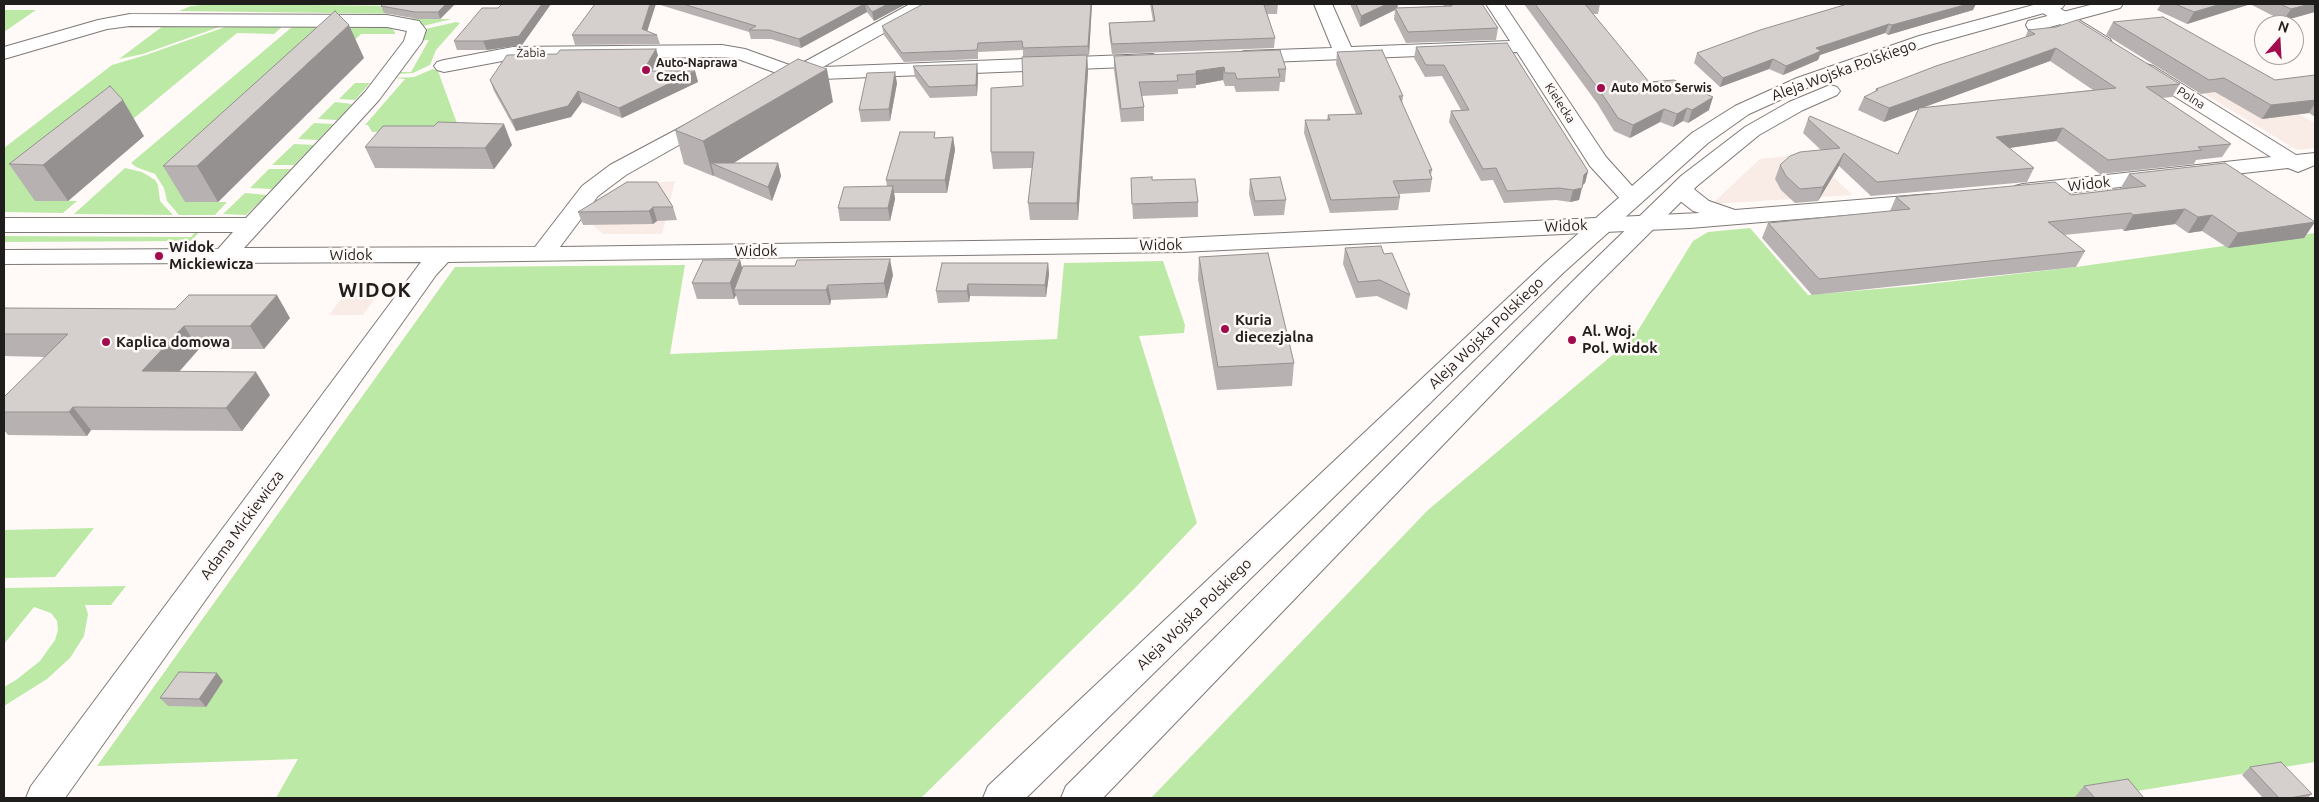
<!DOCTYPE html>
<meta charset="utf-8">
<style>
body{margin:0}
#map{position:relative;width:2319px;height:802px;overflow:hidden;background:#fff9f7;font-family:Ubuntu,sans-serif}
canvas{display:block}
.frame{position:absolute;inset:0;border:5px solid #201e1d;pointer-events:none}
.north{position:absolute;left:2254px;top:15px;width:50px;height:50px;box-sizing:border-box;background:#fff9f7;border:1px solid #a6a1a0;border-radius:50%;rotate:19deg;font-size:14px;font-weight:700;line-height:20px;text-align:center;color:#201e1d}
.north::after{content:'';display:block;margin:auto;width:18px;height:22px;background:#a20b4c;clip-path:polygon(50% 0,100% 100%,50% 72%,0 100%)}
</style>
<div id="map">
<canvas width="2319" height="802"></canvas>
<div class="frame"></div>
<div class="north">N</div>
</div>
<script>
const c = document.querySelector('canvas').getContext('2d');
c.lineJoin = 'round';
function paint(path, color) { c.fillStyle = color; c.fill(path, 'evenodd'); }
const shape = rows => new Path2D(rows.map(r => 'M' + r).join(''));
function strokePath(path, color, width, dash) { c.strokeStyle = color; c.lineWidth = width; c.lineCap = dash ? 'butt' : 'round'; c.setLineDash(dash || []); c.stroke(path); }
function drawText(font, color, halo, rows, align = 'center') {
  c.font = font + ' Ubuntu,sans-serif'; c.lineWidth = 5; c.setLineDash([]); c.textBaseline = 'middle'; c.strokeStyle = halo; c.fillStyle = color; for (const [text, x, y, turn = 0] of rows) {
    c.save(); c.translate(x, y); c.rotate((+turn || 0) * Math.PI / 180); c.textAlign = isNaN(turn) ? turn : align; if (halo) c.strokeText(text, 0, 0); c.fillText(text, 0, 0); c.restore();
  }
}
paint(shape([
 [2217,68,2315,123,2315,148,2297,150,2172,74],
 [1808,154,1853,195,1712,204,1760,159],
 [675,181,662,234,603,234,590,222,639,184],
 [379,293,363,315,329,315,345,294]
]), '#f9ebe5');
paint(shape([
 [215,4,399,6,423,19,452,19,419,27,412,21,411,16,407,14,179,11,191,6],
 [4,10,36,10,4,32],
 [456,22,460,23,436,50,430,65,413,73,398,74,399,72,411,72,429,40,418,41,421,30],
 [163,26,222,26,143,54,119,59],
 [228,26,283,26,274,34,237,33,35,200,77,201,63,213,4,212,4,148,112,65,146,55],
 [292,27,385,27,391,28,395,32,395,34,361,34,185,202,227,202,215,215,179,215,167,201,164,188,155,174,136,167,131,163],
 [433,69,438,71,458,126,479,134,372,132,368,125,365,125,405,79,393,78,414,77],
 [355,83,370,83,355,100,339,99],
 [335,102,352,104,337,120,318,119],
 [314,123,333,124,318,140,298,139],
 [294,144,314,145,294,165,272,165],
 [125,168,142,172,155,180,158,185,160,201,173,215,74,214],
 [269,169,291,169,272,189,250,188],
 [245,193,267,195,246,215,223,214],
 [199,228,203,228,191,241,4,242,4,236,191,237],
 [1750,228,1808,295,1912,286,2076,267,2315,233,2315,762,2094,798,1151,798,1428,510,1634,337,1693,241,1708,232],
 [1163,261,1185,325,1184,333,1139,336,1197,523,1134,589,921,798,276,798,298,759,97,766,455,267,685,265,670,354,1057,339,1064,263],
 [94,528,55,577,4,578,4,530],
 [126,586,111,605,85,605,88,614,84,636,70,658,47,679,4,706,4,687,16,680,40,661,55,640,58,630,57,621,51,613,34,607,4,644,4,588]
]), '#bce9a6');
const minor = shape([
 [910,4,932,4,929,8,823,67,1152,54,1159,56,1162,60,1159,64,1152,66,796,80,735,58,722,57,513,59,444,72,437,70,434,66,437,62,444,60,513,47,722,45,745,49,795,67,910,4],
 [1314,4,1332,4,1351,47,1510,41,1486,4,1504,4,1606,157,1642,197,1639,202,1631,204,1623,202,1590,166,1517,52,1245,63,1238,61,1235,57,1238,53,1245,51,1332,48,1314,4],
 [2032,4,2053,4,2110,39,2112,43,2110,47,2103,49,2096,47,2035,8,2032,4],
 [130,14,387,15,419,21,426,30,422,42,379,100,244,248,535,247,582,186,610,165,702,116,709,114,716,116,719,120,716,124,626,175,598,196,560,247,1181,238,1700,213,1693,211,1679,200,1671,188,1674,183,1682,181,1690,183,1695,190,1709,201,1735,210,1931,194,1939,196,1942,201,1939,206,1931,208,1690,228,1181,252,448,262,436,275,65,798,26,798,31,786,421,262,4,264,4,250,218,249,233,232,4,232,4,218,246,218,365,92,404,41,407,31,387,27,130,26,107,29,4,59,4,47,98,20,130,14],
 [2146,64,2153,66,2296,155,2315,153,2315,165,2298,172,2288,168,2023,198,2015,196,2012,191,2015,186,2023,184,2271,157,2139,74,2136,70,2139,66,2146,64]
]);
const major = shape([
 [2037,4,2065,4,2062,8,1933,44,1811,86,1749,114,1708,143,1563,273,1026,798,983,798,988,786,1545,263,1692,133,1735,106,1797,78,1919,36,2037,4],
 [2094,4,2123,4,2120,8,2035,31,2028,29,2026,25,2028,21,2094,4],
 [1830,85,1837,87,1840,91,1837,95,1803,110,1759,135,1697,186,1595,287,1103,798,1061,798,1066,786,1577,277,1681,176,1745,127,1789,102,1830,85]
]);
strokePath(minor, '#7e7977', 2);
strokePath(major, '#7e7977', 2);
paint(minor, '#fff');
paint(major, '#fff');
paint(shape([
 [455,4,440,19,418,19,384,13,381,6],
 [502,4,551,4,522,45,487,50,457,50,454,41,498,8],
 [657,4,906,4,874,21,867,12,801,48,771,39,751,39,749,32],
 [1092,4,1089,55,1087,55,1088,71,1078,220,1030,220,1028,203,1032,168,993,169,991,152,1023,86,1023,50,978,52,978,59,904,62,884,35,882,26],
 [1150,4,1278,4,1277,14,1267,14,1275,38,1274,48,1112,54,1109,33,1109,23,1153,21],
 [1350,4,1398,4,1397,8,1444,6,1442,4,1482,4,1498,28,1496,40,1406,43,1394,19,1395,10,1360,27],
 [1524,4,1600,4,1598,14,1593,14,1649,82,1709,110,1688,123,1683,121,1673,127,1660,122,1630,138,1614,131,1597,103],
 [1842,4,1973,10,1888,35,1885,33,1820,55,1818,60,1783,75,1769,69,1720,87,1694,63,1697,53,1841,6],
 [2161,4,2315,4,2283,21,2250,4,2187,24,2157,10],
 [2113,22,2275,80,2315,75,2315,117,2309,113,2262,119,2215,92,2201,94,2106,35],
 [2028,30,2180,84,2172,97,2162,98,2231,144,2222,157,2196,160,2194,164,2100,174,2056,141,2009,148,2034,168,2027,182,1871,196,1839,166,1818,201,1795,203,1781,190,1775,179,1780,165,1821,150,1803,133,1808,119,1898,154,1919,109,1884,122,1858,110,1864,97,1875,92,1876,89,2025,38],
 [2050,61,2093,90,1920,108],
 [647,31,657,35,660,44,575,45,572,35],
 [1507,43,1588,171,1585,183,1582,185,1579,200,1570,202,1556,200,1504,203,1493,180,1481,181,1449,122,1451,111,1461,110,1442,76,1425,77,1414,58,1416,47],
 [656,49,659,59,652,71,695,71,698,82,622,118,582,102,571,117,516,131,494,91,490,80,557,54],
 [1337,52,1403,96,1402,104,1432,170,1431,175,1432,179,1430,192,1399,194,1400,197,1398,210,1330,213,1304,133,1305,120,1327,120,1328,115,1356,114,1336,64],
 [1114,56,1286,69,1285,82,1280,82,1279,91,1236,92,1234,86,1225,86,1223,80,1196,85,1196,88,1178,89,1178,94,1142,96,1144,107,1144,121,1121,122,1114,70],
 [364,58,218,202,185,202,163,166],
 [913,66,978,75,977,96,930,98,915,77],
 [897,83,890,121,861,122,859,110],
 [833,102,733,163,778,163,781,176,772,201,714,176,714,175,713,176,684,164,675,130],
 [144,136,68,201,35,201,9,164],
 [953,137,955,150,947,193,894,193,895,199,890,221,840,221,838,208,887,186,886,180,936,138],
 [512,145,494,169,375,168,365,147],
 [2129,174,2315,222,2304,238,2228,248,2202,231,2188,233,2175,224,2124,231,2122,229,2064,235,2085,251,2076,267,1812,295,1762,238,1768,223,1890,211,1896,197,2071,195,2120,189],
 [1131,178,1198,202,1198,217,1133,219],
 [1250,179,1286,200,1284,215,1254,216,1249,194],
 [627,182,673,207,677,220,657,221,653,224,583,225,578,212],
 [1345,248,1384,254,1410,295,1407,310,1377,296,1356,298,1343,264],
 [1199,257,1294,363,1292,386,1217,390,1198,279],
 [740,260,742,269,893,275,887,298,831,300,830,305,739,305,736,295,734,299,697,299,692,283],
 [1048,263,1049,274,1046,297,970,296,969,302,938,303,936,291],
 [4,308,290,318,264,349,199,349,179,372,270,395,242,431,91,430,87,436,8,435,4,430,4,397,45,357,4,356],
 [223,681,206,707,168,706,160,698],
 [2250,767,2312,794,2307,798,2263,798,2242,775],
 [2084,786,2144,798,2074,798]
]), '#b7b2b1');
paint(shape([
 [446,4,455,4,440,19,438,12],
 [542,4,551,4,522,45,487,50,483,41],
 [650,4,656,4,646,35,642,29],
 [864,4,865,4,867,12,801,48,799,39],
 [888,4,906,4,874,21,872,12],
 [1091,4,1092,4,1089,55,1088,46],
 [1387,4,1398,4,1397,9,1395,8,1395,10,1360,27,1361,16],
 [1968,4,1976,4,1973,10,1888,35,1892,25],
 [2221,4,2251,4,2187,24,2194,12],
 [2310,4,2315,4,2315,12,2283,21,2291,9],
 [1889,24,1885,33,1820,55,1818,60,1783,75,1786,66,1816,48],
 [349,25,364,58,218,202,197,166],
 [2056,48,2050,61,1884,122,1889,108],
 [656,49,659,59,646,81,643,71],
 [1087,55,1088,71,1078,220,1077,203],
 [1773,59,1769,69,1720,87,1723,78],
 [977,64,978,75,977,96,976,85],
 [1224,67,1223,80,1196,85,1196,71],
 [827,69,833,102,724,169,711,163,714,175,713,176,703,141],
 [695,71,698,82,622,118,619,108],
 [895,72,897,83,890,121,889,109],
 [578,91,582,102,571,117,516,131,512,120],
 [1713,97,1709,110,1688,123,1692,110],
 [123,100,144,136,68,201,43,165],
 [2315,100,2315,103,2309,113,2262,119,2271,105],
 [1687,108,1683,121,1673,127,1677,114],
 [1664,109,1660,122,1630,138,1633,125],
 [504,124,512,145,494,169,485,148],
 [2063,128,2056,141,1989,151,1996,137],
 [953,137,955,150,947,193,945,180],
 [1844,153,1839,166,1818,201,1823,187],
 [778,163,781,176,772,201,768,187],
 [1588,171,1585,183,1581,187,1584,175],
 [893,186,895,199,890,221,888,208],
 [1582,188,1579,200,1570,202,1573,190],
 [653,207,657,221,653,224,649,211],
 [2185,209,2175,224,2124,231,2133,215],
 [2212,215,2202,231,2188,233,2198,217],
 [2315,222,2304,238,2228,248,2238,233],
 [890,259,893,275,887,298,884,283],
 [740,260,744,275,734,290,736,295,734,299,730,283],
 [1048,263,1049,274,1046,297,1045,285],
 [968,284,970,296,969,302,967,291],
 [828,285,831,300,830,305,826,290],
 [277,295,290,318,264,349,250,326],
 [184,326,199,349,159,394,142,371],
 [256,372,270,395,242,431,226,408],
 [73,407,91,430,87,436,69,412],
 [217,673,223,681,206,707,199,699]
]), '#959190');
const building = shape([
 [383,4,446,4,438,12,415,12,381,6,383,4],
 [502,4,542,4,519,36,483,41,454,41,482,8,498,8,502,4],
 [595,4,650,4,642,29,657,35,572,35,595,4],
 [683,4,864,4,799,39,769,30,749,30,756,26,683,4],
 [866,4,888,4,872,12,866,4],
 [923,4,1091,4,1088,46,1023,48,1022,41,978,43,977,50,902,53,882,26,923,4],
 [1152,4,1278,4,1264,5,1275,38,1112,44,1109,23,1155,21,1152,4],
 [1356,4,1387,4,1361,16,1356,4],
 [1451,4,1482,4,1498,28,1408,32,1395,8,1452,6,1451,4],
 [1535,4,1585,4,1649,82,1674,80,1713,97,1692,110,1687,108,1677,114,1664,109,1633,125,1618,118,1600,91,1535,4],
 [1842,4,1968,4,1892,25,1889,24,1816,48,1821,51,1786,66,1773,59,1723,78,1697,53,1760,30,1844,5,1842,4],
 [2175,4,2221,4,2194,12,2175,4],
 [2280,4,2310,4,2291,9,2280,4],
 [335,11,349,25,197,166,163,166,335,11],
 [2163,17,2275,80,2315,75,2315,100,2271,105,2224,78,2209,80,2113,22,2163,17],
 [2077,20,2180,84,2146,87,2231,144,2198,147,2202,150,2108,160,2063,128,1996,137,2034,168,1877,182,1844,153,1823,187,1800,189,1786,176,1780,165,1790,156,1800,152,1840,148,1808,119,1810,116,1898,154,1919,108,2116,88,2056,48,1889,108,1864,97,1878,90,1876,89,1936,66,2035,34,2028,30,2056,27,2077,20],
 [1507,43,1588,171,1584,175,1582,188,1573,190,1559,188,1507,191,1496,168,1483,169,1451,111,1469,110,1444,65,1426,65,1416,47,1507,43],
 [656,49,643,71,695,71,619,108,578,91,568,106,512,120,490,80,507,55,557,54,560,50,656,49],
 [1280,50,1286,69,1278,69,1280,77,1237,79,1235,73,1225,73,1224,67,1196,71,1196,74,1177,75,1178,81,1139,82,1144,107,1121,109,1114,56,1280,50],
 [1382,50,1403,96,1399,96,1432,170,1429,170,1432,179,1393,181,1400,197,1331,200,1305,120,1330,120,1328,115,1362,114,1337,52,1382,50],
 [1087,55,1077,203,1028,203,1034,152,991,152,991,88,1023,86,1022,57,1087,55],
 [798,59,827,69,703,141,675,130,798,59],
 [977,64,976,85,929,87,913,66,977,64],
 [895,72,889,109,859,110,867,73,895,72],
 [110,86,123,100,43,165,9,164,110,86],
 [438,122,504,124,485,148,365,147,383,126,434,126,438,122],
 [900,132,935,132,934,138,953,137,945,180,886,180,900,132],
 [711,163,778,163,768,187,711,163],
 [2225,163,2315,222,2238,233,2212,215,2198,217,2185,209,2133,215,2131,213,2048,222,2085,251,1819,279,1768,223,1910,209,1896,197,2055,182,2071,195,2146,186,2129,174,2225,163],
 [1152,177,1152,180,1195,179,1198,202,1132,204,1131,178,1152,177],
 [1280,177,1286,200,1255,201,1250,179,1280,177],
 [627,182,657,182,673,207,653,207,649,211,578,212,627,182],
 [893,186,888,208,838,208,844,187,893,186],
 [1381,246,1384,254,1392,253,1410,295,1380,280,1358,282,1345,248,1381,246],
 [1268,253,1294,363,1218,367,1199,257,1268,253],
 [890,259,884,283,828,285,826,290,734,290,743,266,795,266,797,260,890,259],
 [703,260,740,260,730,283,692,283,703,260],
 [942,263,1048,263,1045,285,968,284,967,291,936,291,942,263],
 [189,295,277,295,250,326,184,326,142,371,256,372,226,408,73,407,69,412,4,412,4,397,68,334,4,334,4,308,175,309,189,295],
 [179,672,217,673,199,699,160,698,179,672],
 [2281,762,2312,794,2290,798,2279,798,2250,767,2281,762],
 [2128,779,2144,798,2095,798,2084,786,2128,779]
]);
paint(building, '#d5cfce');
strokePath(building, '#959190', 1);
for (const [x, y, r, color] of [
 [646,70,5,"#a20b4c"],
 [1601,88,5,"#a20b4c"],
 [159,256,5,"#a20b4c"],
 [1225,329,5,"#a20b4c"],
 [1572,340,5,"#a20b4c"],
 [106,342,5,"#a20b4c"]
]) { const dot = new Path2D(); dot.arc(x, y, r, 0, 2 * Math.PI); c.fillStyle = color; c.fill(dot); strokePath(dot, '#fff9f7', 2); }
drawText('12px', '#201e1d', '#fff9f7', [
 ["Żabia",531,53,-1],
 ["Polna",2191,98,32],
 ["Kielecka",1560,103,57]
]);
drawText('bold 12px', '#201e1d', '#fff9f7', [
 ["Auto-Naprawa",656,63],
 ["Czech",656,77],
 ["Auto Moto Serwis",1611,88]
], 'left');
drawText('15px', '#201e1d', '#fff9f7', [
 ["Aleja Wojska Polskiego",1844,70,-20],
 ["Widok",2089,184,-6],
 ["Widok",1566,226,-3],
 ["Widok",1161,245,-1],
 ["Widok",756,251,-1],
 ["Widok",351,255],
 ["Aleja Wojska Polskiego",1486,333,-44],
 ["Adama Mickiewicza",242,525,-54],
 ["Aleja Wojska Polskiego",1194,614,-44]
]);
drawText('bold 15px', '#201e1d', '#fff9f7', [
 ["Widok",169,247],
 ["Mickiewicza",169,264],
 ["Kuria",1235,320],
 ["diecezjalna",1235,337],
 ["Al. Woj.",1582,331],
 ["Pol. Widok",1582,348],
 ["Kaplica domowa",116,342]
], 'left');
c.letterSpacing = '1px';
drawText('bold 20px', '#201e1d', '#fff9f7', [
 ["WIDOK",375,290]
]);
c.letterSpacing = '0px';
</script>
